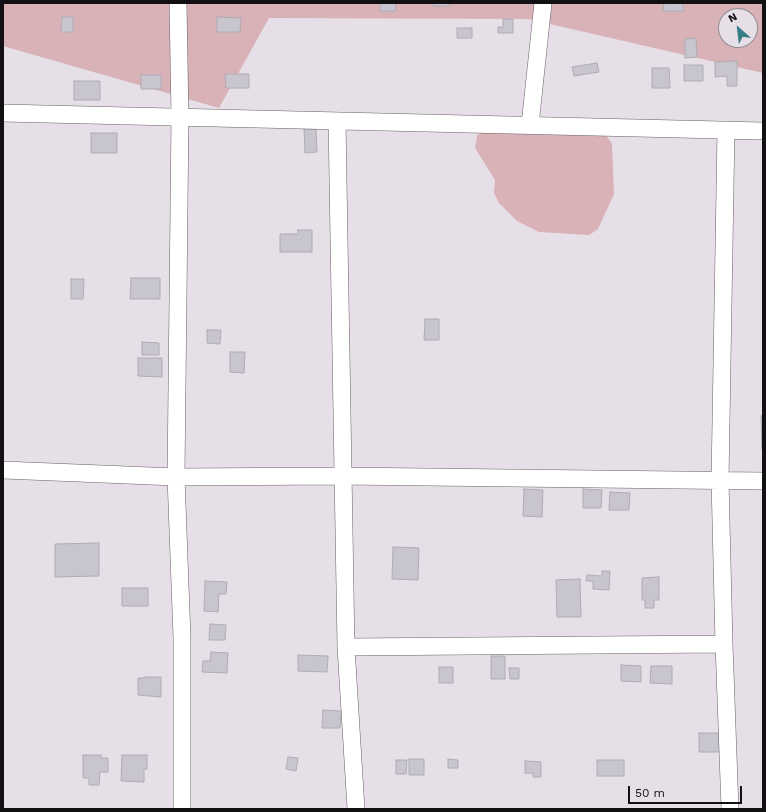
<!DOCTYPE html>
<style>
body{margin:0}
#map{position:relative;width:766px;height:812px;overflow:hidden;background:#e6dfe7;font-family:"Work Sans",sans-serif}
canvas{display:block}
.frame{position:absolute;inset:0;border:4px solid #121013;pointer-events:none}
.north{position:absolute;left:718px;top:8px;width:40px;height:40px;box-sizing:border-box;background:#e6dfe7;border:1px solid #918c92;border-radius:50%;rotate:332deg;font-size:11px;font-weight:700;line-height:16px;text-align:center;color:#121013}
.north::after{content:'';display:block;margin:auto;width:14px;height:18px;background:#377f86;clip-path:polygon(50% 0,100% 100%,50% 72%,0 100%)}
.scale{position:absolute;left:628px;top:786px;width:114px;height:18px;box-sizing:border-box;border:2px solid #121013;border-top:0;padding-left:5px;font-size:12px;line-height:14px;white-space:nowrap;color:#121013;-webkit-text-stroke:3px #e6dfe7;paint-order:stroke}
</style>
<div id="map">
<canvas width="766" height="812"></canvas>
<div class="frame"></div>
<div class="north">N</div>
<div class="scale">50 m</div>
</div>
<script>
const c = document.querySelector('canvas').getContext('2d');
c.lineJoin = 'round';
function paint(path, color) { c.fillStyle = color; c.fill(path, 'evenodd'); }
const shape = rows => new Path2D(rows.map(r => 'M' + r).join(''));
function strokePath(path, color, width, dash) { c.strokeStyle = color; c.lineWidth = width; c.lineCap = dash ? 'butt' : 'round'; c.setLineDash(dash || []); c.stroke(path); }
paint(shape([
 [3,3,763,3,763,73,528,19,269,18,219,108,3,46],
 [726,16,750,16,750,40,726,40],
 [487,127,605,134,612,144,614,194,598,229,589,235,539,232,517,221,499,203,494,193,495,180,475,148,477,136]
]), '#d8b2b6');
const building = shape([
 [380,3,396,3,395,11,380,11,380,3],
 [433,3,449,3,449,6,433,6,433,3],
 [664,3,683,3,683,11,663,11,664,3],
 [62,17,73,17,73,32,61,32,62,17],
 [217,17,241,18,240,32,217,32,217,17],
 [503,19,513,19,513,33,498,33,498,27,503,27,503,19],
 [457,28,472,28,472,38,457,38,457,28],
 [696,38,697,57,685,58,685,39,696,38],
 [737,61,737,86,727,86,727,76,715,77,715,62,737,61],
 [597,63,599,72,574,76,572,67,597,63],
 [684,65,703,65,703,81,684,81,684,65],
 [652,68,669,68,670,88,652,88,652,68],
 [225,74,249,74,249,88,226,88,225,74],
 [141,75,161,75,161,89,141,89,141,75],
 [74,81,100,81,100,100,74,100,74,81],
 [304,129,316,129,317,152,305,153,304,129],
 [91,133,117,133,117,153,91,153,91,133],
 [298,230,312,230,312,252,280,252,280,234,298,234,298,230],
 [131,278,160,278,160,299,130,299,131,278],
 [71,279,84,279,83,299,71,299,71,279],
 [425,319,439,319,439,340,424,340,425,319],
 [207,330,221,330,220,344,207,343,207,330],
 [142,342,159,343,159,355,142,355,142,342],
 [230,352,245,352,244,373,230,372,230,352],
 [138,358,162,358,162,377,138,376,138,358],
 [761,416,763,416,763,450,762,450,761,416],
 [524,489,543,490,542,517,523,516,524,489],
 [583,489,602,490,601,508,583,508,583,489],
 [610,492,630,493,629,510,609,510,610,492],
 [99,543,99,576,55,577,55,544,99,543],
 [393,547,419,548,418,580,392,579,393,547],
 [602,571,610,571,609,590,593,589,593,581,586,581,587,575,602,576,602,571],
 [659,577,659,600,654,600,654,608,645,608,645,600,642,600,642,578,659,577],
 [580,579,581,617,557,617,556,580,580,579],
 [205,581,227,582,226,594,219,594,218,612,204,611,205,581],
 [122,588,148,588,148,606,122,606,122,588],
 [210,624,226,625,225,640,209,640,210,624],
 [211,652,228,653,227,673,202,672,203,661,210,661,211,652],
 [298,655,328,656,327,672,298,671,298,655],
 [491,656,505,656,505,679,491,679,491,656],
 [621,665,641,666,641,682,621,681,621,665],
 [651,666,672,666,672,684,650,683,651,666],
 [439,667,453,667,453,683,439,683,439,667],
 [509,668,519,668,519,679,510,679,509,668],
 [145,677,161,677,161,697,138,695,138,678,145,678,145,677],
 [323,710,341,711,340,728,322,728,323,710],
 [699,733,721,733,721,752,699,752,699,733],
 [83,755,101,755,101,758,108,758,108,772,100,772,99,785,89,785,89,778,83,778,83,755],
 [122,755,147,755,147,769,144,769,144,782,121,781,122,755],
 [288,757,298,758,296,771,286,769,288,757],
 [409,759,424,759,424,775,409,775,409,759],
 [448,759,458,760,458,768,448,768,448,759],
 [396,760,407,760,406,774,396,774,396,760],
 [597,760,624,760,624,776,597,776,597,760],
 [525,761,541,762,541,777,533,777,533,773,525,773,525,761]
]);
paint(building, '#c8c5ce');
strokePath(building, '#aeacb4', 1);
const minor = shape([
 [178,3,180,117,176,477,182,638,182,809],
 [3,113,763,131],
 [337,121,346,647,356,809],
 [530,125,543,3],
 [726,130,720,480,724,644,730,809],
 [3,470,176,477,343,476,763,481],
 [346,647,724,644]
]);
strokePath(minor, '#666066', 18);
strokePath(minor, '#fff', 17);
</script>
